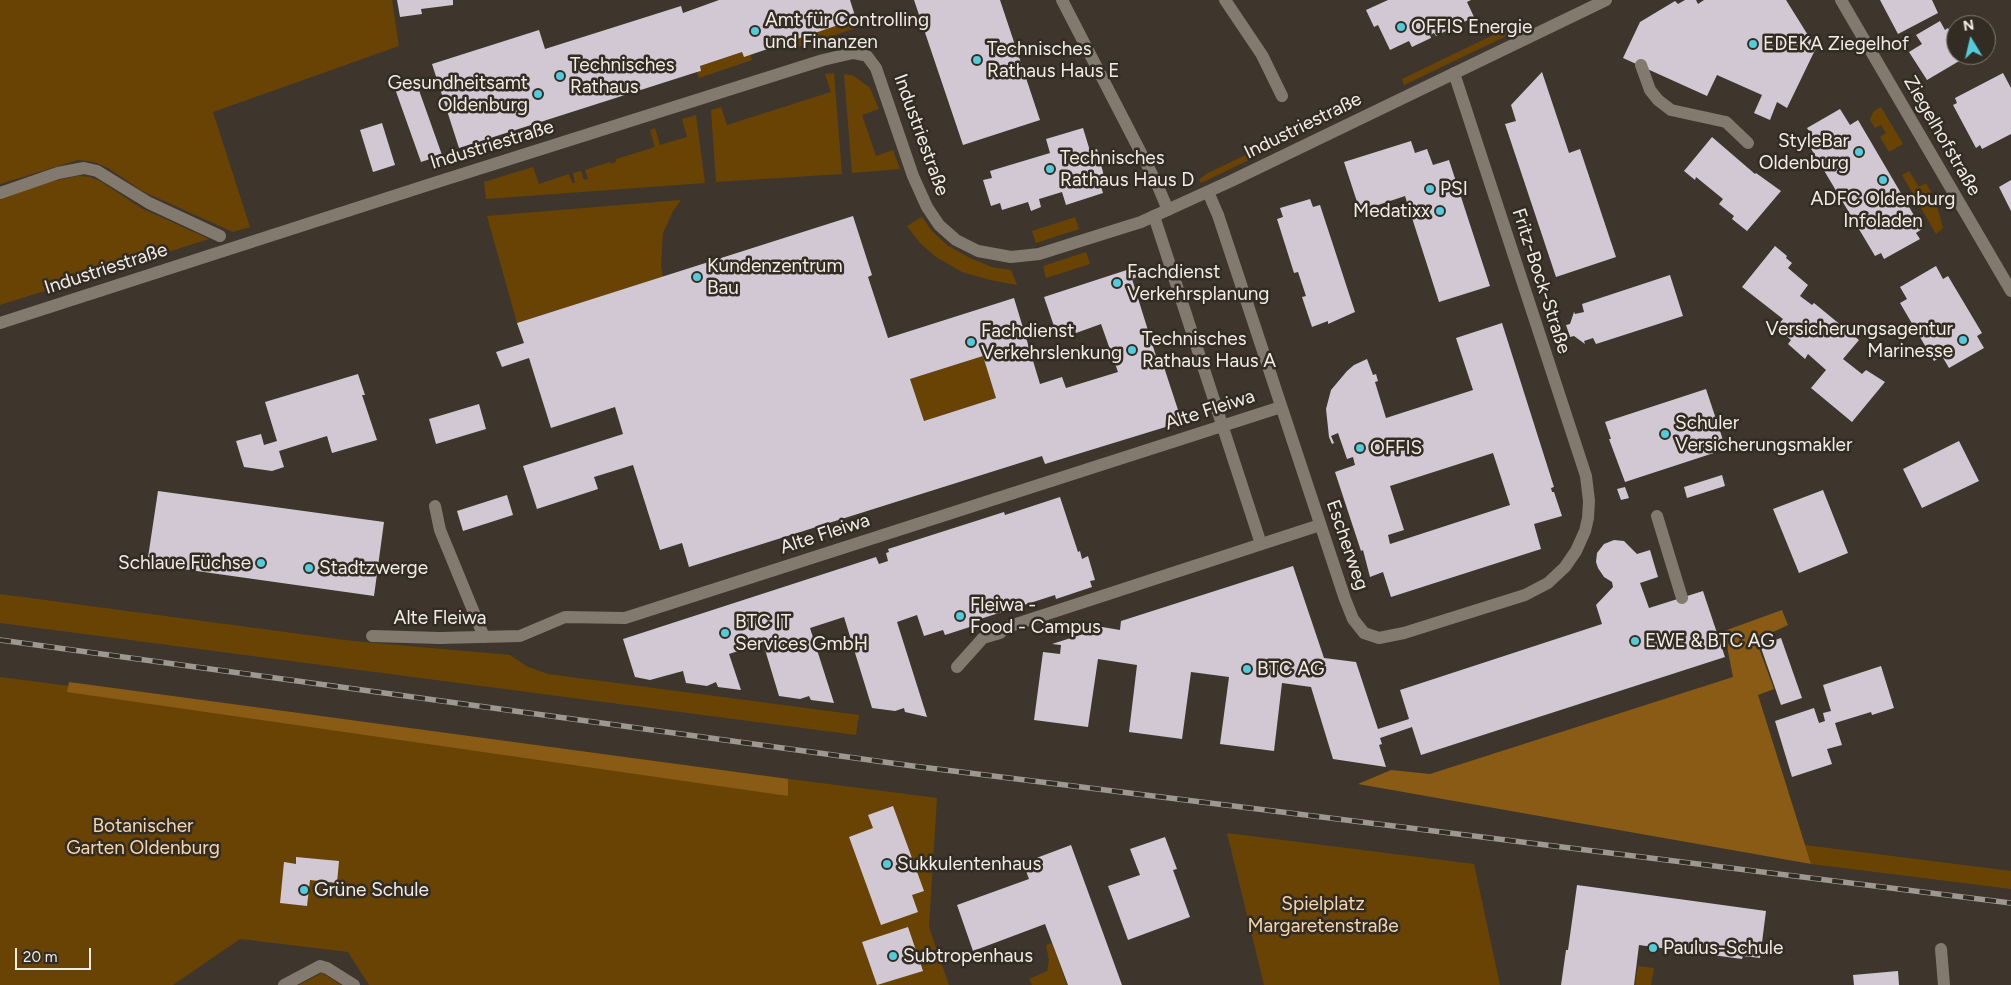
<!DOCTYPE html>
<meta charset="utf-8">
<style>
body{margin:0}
#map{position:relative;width:2011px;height:985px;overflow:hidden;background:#3e362d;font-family:Figtree,sans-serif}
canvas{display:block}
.north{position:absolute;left:1946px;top:15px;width:50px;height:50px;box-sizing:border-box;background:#332c23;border:1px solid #7f7971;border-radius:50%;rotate:351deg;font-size:14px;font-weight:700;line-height:20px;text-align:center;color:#f1ece6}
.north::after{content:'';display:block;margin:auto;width:18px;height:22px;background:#53cbdb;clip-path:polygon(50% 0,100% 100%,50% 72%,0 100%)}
.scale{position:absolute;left:15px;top:948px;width:76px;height:22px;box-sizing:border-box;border:2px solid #f1ece6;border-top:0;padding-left:6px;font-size:15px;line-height:18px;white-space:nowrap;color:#f1ece6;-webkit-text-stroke:4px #332c23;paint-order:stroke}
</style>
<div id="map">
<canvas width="2011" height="985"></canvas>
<div class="north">N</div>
<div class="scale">20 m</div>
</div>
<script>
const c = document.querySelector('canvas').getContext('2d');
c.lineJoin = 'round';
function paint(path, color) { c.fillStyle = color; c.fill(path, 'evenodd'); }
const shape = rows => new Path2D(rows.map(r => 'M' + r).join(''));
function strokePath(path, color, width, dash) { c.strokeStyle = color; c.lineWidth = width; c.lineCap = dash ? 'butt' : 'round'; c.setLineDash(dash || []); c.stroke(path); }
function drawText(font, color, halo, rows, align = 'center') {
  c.font = font + ' Figtree,sans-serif'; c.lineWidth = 5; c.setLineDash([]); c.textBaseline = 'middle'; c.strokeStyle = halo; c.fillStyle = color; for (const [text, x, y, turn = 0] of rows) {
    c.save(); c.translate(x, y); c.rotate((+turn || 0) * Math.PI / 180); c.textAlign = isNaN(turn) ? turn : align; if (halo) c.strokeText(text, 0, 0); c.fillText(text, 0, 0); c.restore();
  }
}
paint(shape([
 [0,0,392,0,399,46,213,112,250,227,233,232,142,191,108,168,94,162,78,160,0,184],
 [856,19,859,27,789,50,787,42],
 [1520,22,1523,28,1404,85,1402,79],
 [742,52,750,54,752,60,699,78,697,72,701,71,700,66],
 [834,73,842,174,716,182,711,110,721,107,727,125,831,92,825,74],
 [844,74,854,76,870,88,879,109,862,115,876,156,893,150,900,169,852,173],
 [1881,107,1903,144,1889,152,1880,137,1886,133,1881,125,1875,128,1870,120,1873,112],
 [1338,110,1341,116,1201,183,1199,180,1206,174],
 [696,115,705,183,486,199,484,182,533,167,539,184,569,174,572,183,575,183,573,173,581,171,584,180,588,179,585,170,610,162,611,164,616,162,616,159,655,147,650,130,655,128,660,145,687,137,682,119],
 [1909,171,1919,187,1926,183,1935,199,1943,228,1936,234,1902,175],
 [78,176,90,177,100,181,141,208,209,239,0,305,0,199,48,182],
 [681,200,673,211,663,233,661,265,663,277,517,323,487,216],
 [922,217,932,231,947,245,968,257,992,267,1011,270,1017,285,990,280,962,272,936,257,920,243,907,226],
 [1075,217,1079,229,1036,243,1032,231],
 [1086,252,1090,264,1046,278,1043,266],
 [983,356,996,398,924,421,910,379],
 [0,594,353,641,510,655,528,667,548,674,859,715,856,735,0,623],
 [0,677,937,798,929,927,949,985,369,985,348,952,240,939,173,985,0,985],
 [1227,833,1474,864,1500,985,1264,985],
 [1805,845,2011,871,2011,889,1811,864],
 [1052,943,1067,985,1032,985,1029,979,1047,971,1049,960,1046,945],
 [1638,966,1654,968,1651,985,1635,985],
 [322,973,341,985,299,985]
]), '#694304');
paint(shape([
 [1782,610,1788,625,1756,640,1774,689,1758,695,1811,864,1358,784,1391,770,1430,774,1733,677,1724,631],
 [69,682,788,779,788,796,67,692]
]), '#895b14');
paint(shape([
 [397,0,453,0,453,5,421,9,422,14,400,17],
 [719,0,850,0,856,19,744,57,742,52,700,66,701,71,697,72,459,148,432,64,539,30,545,49,681,6,683,13],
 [914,0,1000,0,1040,120,963,145],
 [1388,0,1471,0,1467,2,1474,17,1436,36,1434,33,1430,35,1431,38,1412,47,1409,41,1390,50,1378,25,1374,27,1366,10],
 [1685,0,1696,0,1698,4,1704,0,1786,0,1816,48,1787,108,1777,102,1770,120,1754,113,1762,95,1717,75,1707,96,1623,58,1640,22,1675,1,1678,4],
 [1880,0,1932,0,1938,13,1898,34],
 [1940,21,1945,30,1948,28,1956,41,1956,55,1965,55,1966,57,1927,80,1909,52,1922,44,1916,35],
 [1542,72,1569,153,1580,149,1616,257,1556,277,1505,124,1516,121,1511,105],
 [2003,73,2011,88,2011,134,1982,149,1980,145,1976,148,1953,105,1957,103,1955,98],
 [415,79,442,155,421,162,394,86],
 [1840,109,1850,125,1858,120,1922,229,1916,233,1920,239,1884,259,1881,253,1875,256,1810,147,1817,144,1807,128],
 [382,123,395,165,373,172,360,130],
 [1083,128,1090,151,1097,149,1104,176,1098,177,1103,193,1066,205,1062,192,1039,199,1041,207,1031,211,1028,202,1002,210,1000,203,991,206,983,180,992,178,990,171,1050,153,1046,139],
 [1712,137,1755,174,1756,173,1781,191,1747,231,1732,219,1734,216,1719,204,1723,199,1696,177,1695,180,1684,171],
 [1411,141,1415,153,1427,149,1433,165,1449,160,1490,286,1439,302,1405,196,1360,211,1344,162],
 [2011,180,2011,211,1999,187],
 [1310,199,1313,207,1320,205,1355,312,1328,324,1328,321,1312,327,1302,297,1306,296,1298,272,1294,273,1277,219,1283,217,1280,208],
 [853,216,872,275,868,277,888,338,1014,298,1040,384,1062,377,1066,388,1118,372,1101,324,1076,333,1074,326,1056,332,1044,297,1136,267,1139,276,1132,279,1156,356,1160,355,1182,422,1045,464,1042,456,689,567,682,543,660,550,633,465,594,477,598,489,537,509,523,466,623,434,615,407,551,428,529,358,502,367,496,352,524,343,517,323],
 [983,356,996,398,924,421,910,379],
 [1775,246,1787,256,1786,258,1792,263,1788,268,1808,285,1800,296,1812,305,1814,303,1859,340,1843,359,1862,374,1866,370,1885,382,1852,422,1811,388,1826,370,1808,354,1805,359,1788,344,1791,340,1776,327,1783,319,1742,287],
 [1936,266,1943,279,1948,276,1982,333,1977,336,1984,348,1949,368,1942,356,1934,361,1900,303,1907,299,1900,287],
 [1670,275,1683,316,1596,344,1593,338,1584,341,1585,344,1574,336,1570,337,1566,325,1570,324,1574,312,1575,314,1584,312,1582,304],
 [1502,323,1554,487,1551,488,1552,492,1554,492,1562,516,1534,524,1541,549,1391,597,1383,572,1370,577,1363,550,1361,551,1335,472,1355,465,1353,457,1347,459,1338,433,1331,436,1334,443,1332,444,1329,437,1326,409,1331,390,1347,371,1354,365,1367,359,1373,375,1376,374,1378,381,1375,382,1386,418,1473,390,1456,338],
 [1493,453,1510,505,1390,544,1388,535,1404,530,1390,486],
 [358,374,365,395,362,395,377,440,332,453,327,436,279,451,284,467,272,471,244,467,236,441,261,434,264,445,277,441,265,402],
 [1706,389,1726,449,1625,482,1609,439,1611,439,1605,422],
 [479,404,486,429,436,444,429,419],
 [1959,441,1979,481,1922,508,1903,469],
 [1722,475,1725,486,1687,498,1684,487],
 [1625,487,1629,498,1621,500,1617,489],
 [1823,490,1848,553,1799,573,1773,509],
 [158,491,384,522,374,596,147,564],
 [507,495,513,515,463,531,457,511],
 [1060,497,1078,552,1080,551,1082,559,1088,556,1095,580,1090,581,1092,587,1056,599,1055,595,977,620,979,624,945,635,943,630,924,636,917,615,897,622,927,717,905,712,904,708,895,711,872,708,844,617,810,628,834,703,811,700,809,696,800,699,779,696,763,643,729,654,741,690,718,687,716,682,707,686,686,683,683,671,650,680,635,677,623,639,876,557,879,564,888,561,886,553,889,552,888,549,1004,512,1005,515],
 [1614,540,1624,541,1637,554,1650,550,1658,577,1640,583,1649,608,1703,591,1725,657,1421,755,1412,727,1380,738,1382,744,1379,745,1386,767,1333,759,1311,687,1282,683,1274,751,1220,744,1229,677,1191,672,1182,739,1129,732,1137,665,1098,659,1088,727,1034,720,1043,652,1060,654,1061,645,1052,644,1096,630,1096,626,1120,630,1121,621,1293,566,1324,658,1356,662,1378,729,1409,719,1400,690,1602,624,1596,605,1613,587,1612,582,1604,577,1598,568,1596,562,1597,553,1604,544],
 [1781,638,1802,698,1781,705,1760,645],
 [1881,666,1894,708,1872,715,1871,712,1835,723,1842,745,1827,749,1832,764,1792,777,1775,721,1814,708,1819,723,1825,721,1823,713,1831,711,1823,685],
 [893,806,924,891,912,895,918,912,881,925,849,837,873,828,868,815],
 [1165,837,1177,869,1173,870,1190,917,1128,940,1108,886,1140,875,1130,849],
 [1071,845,1122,985,1068,985,1045,924,973,951,957,905,1029,879,1023,863],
 [296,857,339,861,337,883,310,880,307,906,280,903,284,862,296,864],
 [1577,885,1766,911,1760,958,1743,956,1742,959,1639,945,1634,985,1561,985,1566,950,1568,950],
 [908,927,923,971,877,985,862,942],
 [1898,971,1899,985,1854,985,1853,975]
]), '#d1c8d4');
strokePath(shape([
 [1225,0,1262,55,1282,96],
 [1641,65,1650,90,1658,100,1671,110,1726,122,1748,143],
 [0,193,58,173,84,168,97,171,149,203,220,236],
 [1154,216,1261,544],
 [435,506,440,530,484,637],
 [1657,516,1682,598],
 [957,667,983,638,1000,633,1007,627,1320,525],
 [284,985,320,966,327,968,354,985]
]), '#82796f', 12);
strokePath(shape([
 [1062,0,1157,184,1168,210],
 [1841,0,2011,291],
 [1208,192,1218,215,1345,599,1353,619,1364,633,1379,638,1404,633,1525,595,1548,583,1565,567,1576,551,1585,531,1588,518,1589,501,1586,476,1454,73],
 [0,323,434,183,823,60,853,53,867,56,876,68,913,176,927,207,939,225,956,240,978,251,1011,257,1039,254,1141,222,1231,181,1606,0],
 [372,636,440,638,520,636,565,617,625,618,1281,407],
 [1941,949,1944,985]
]), '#82796f', 12);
const rail = shape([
 [0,640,913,766,2011,903]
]);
strokePath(rail, '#9e9891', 5.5);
strokePath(rail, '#332c23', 4, [11]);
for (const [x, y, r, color] of [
 [1401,27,5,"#53cbdb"],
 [755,31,5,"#53cbdb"],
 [1753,44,5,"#53cbdb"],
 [977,60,5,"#53cbdb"],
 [560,76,5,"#53cbdb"],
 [538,94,5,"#53cbdb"],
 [1859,152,5,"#53cbdb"],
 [1050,169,5,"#53cbdb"],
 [1883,180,5,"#53cbdb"],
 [1430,189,5,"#53cbdb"],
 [1440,211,5,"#53cbdb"],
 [697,277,5,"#53cbdb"],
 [1117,283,5,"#53cbdb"],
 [1963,340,5,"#53cbdb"],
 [971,342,5,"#53cbdb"],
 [1132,350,5,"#53cbdb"],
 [1665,434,5,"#53cbdb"],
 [1360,448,5,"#53cbdb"],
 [261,563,5,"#53cbdb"],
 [309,568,5,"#53cbdb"],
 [960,616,5,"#53cbdb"],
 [725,633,5,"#53cbdb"],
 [1635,641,5,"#53cbdb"],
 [1247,669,5,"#53cbdb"],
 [887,864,5,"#53cbdb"],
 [304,890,5,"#53cbdb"],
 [1653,948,5,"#53cbdb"],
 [893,956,5,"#53cbdb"]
]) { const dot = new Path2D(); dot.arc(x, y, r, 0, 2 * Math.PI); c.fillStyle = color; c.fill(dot); strokePath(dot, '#332c23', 2); }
drawText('19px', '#f1ece6', '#332c23', [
 ["Amt für Controlling",765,20],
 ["und Finanzen",765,42],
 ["OFFIS Energie",1411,27],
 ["EDEKA Ziegelhof",1763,44],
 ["Technisches",987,49],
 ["Rathaus Haus E",987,71],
 ["Technisches",570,65],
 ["Rathaus",570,87],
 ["Gesundheitsamt",528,83,"right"],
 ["Oldenburg",528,105,"right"],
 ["StyleBar",1849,141,"right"],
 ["Oldenburg",1849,163,"right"],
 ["Technisches",1060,158],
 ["Rathaus Haus D",1060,180],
 ["PSI",1440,189],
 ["ADFC Oldenburg",1883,199,"center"],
 ["Infoladen",1883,221,"center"],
 ["Medatixx",1430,211,"right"],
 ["Kundenzentrum",707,266],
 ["Bau",707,288],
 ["Fachdienst",1127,272],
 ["Verkehrsplanung",1127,294],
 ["Versicherungsagentur",1953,329,"right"],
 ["Marinesse",1953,351,"right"],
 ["Fachdienst",981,331],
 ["Verkehrslenkung",981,353],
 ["Technisches",1142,339],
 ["Rathaus Haus A",1142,361],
 ["Schuler",1675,423],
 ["Versicherungsmakler",1675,445],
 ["OFFIS",1370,448],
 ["Schlaue Füchse",251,563,"right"],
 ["Stadtzwerge",319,568],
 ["Fleiwa -",970,605],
 ["Food - Campus",970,627],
 ["BTC IT",735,622],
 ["Services GmbH",735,644],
 ["EWE & BTC AG",1645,641],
 ["BTC AG",1257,669],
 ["Sukkulentenhaus",897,864],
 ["Grüne Schule",314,890],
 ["Paulus-Schule",1663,948],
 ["Subtropenhaus",903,956]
], 'left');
drawText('19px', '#f1ece6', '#332c23', [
 ["Industriestraße",1303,126,-26],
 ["Industriestraße",921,135,70],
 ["Ziegelhofstraße",1942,136,60],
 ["Industriestraße",492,145,-17],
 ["Industriestraße",106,269,-18],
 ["Fritz-Bock-Straße",1541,281,72],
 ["Alte Fleiwa",1210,410,-18],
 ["Alte Fleiwa",825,534,-18],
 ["Escherweg",1347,545,71],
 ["Alte Fleiwa",440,618]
]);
drawText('19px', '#f6d6af', '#332c23', [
 ["Botanischer",143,826],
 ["Garten Oldenburg",143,848],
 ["Spielplatz",1323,904],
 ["Margaretenstraße",1323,926]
]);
</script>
